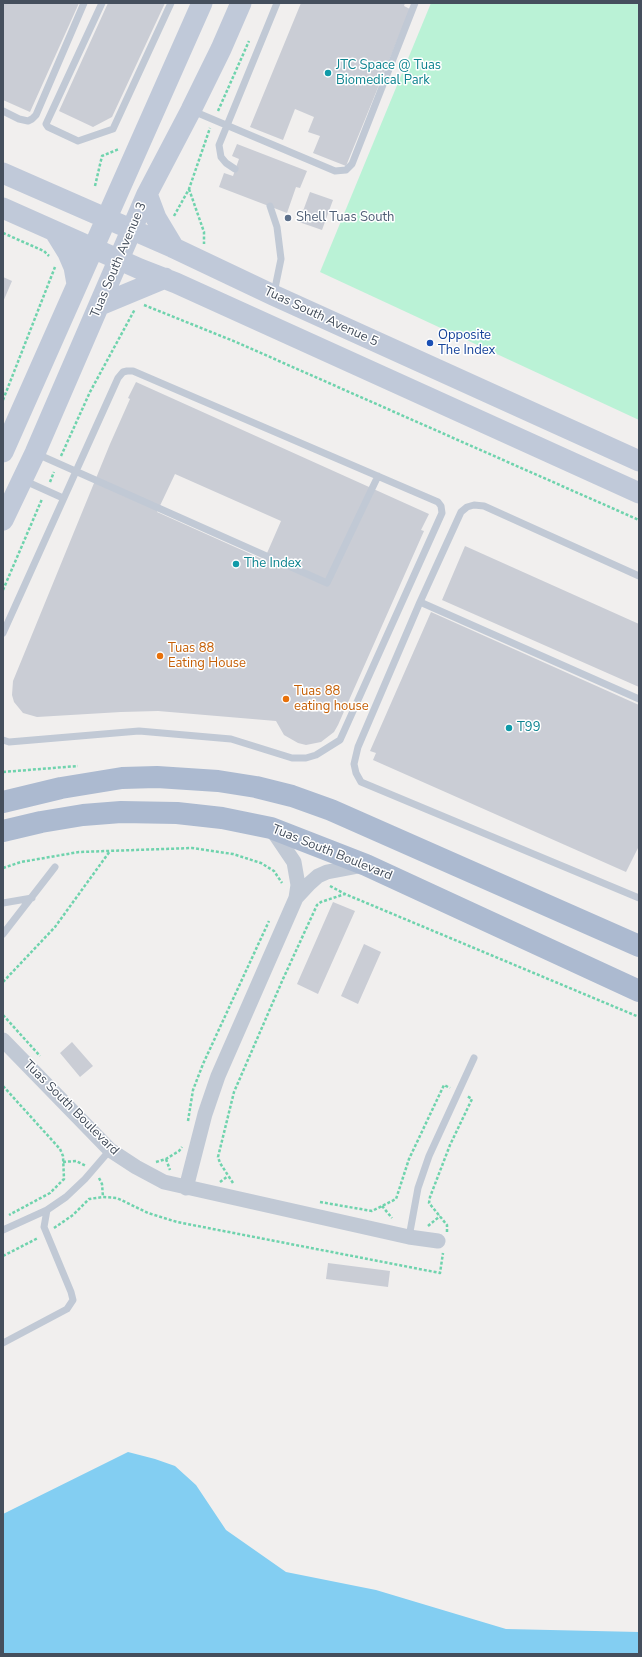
<!DOCTYPE html>
<style>
body{margin:0}
#map{position:relative;width:642px;height:1657px;overflow:hidden;background:#f1efee;font-family:"Nunito Sans",sans-serif}
canvas{display:block}
.frame{position:absolute;inset:0;border:4px solid #454f5d;pointer-events:none}
</style>
<div id="map">
<canvas width="642" height="1657"></canvas>
<div class="frame"></div>
</div>
<script>
const c = document.querySelector('canvas').getContext('2d');
c.lineJoin = 'round';
function paint(path, color) { c.fillStyle = color; c.fill(path, 'evenodd'); }
const shape = rows => new Path2D(rows.map(r => 'M' + r).join(''));
function strokePath(path, color, width, dash) { c.strokeStyle = color; c.lineWidth = width; c.lineCap = dash ? 'butt' : 'round'; c.setLineDash(dash || []); c.stroke(path); }
function drawText(font, color, halo, rows, align = 'center') {
  c.font = font + ' "Nunito Sans",sans-serif'; c.lineWidth = 3; c.setLineDash([]); c.textBaseline = 'middle'; c.strokeStyle = halo; c.fillStyle = color; for (const [text, x, y, turn = 0] of rows) {
    c.save(); c.translate(x, y); c.rotate((+turn || 0) * Math.PI / 180); c.textAlign = isNaN(turn) ? turn : align; if (halo) c.strokeText(text, 0, 0); c.fillText(text, 0, 0); c.restore();
  }
}
paint(shape([
 [431,3,639,3,639,420,320,272]
]), '#baf2d6');
paint(shape([
 [128,1452,155,1459,175,1466,196,1485,226,1530,286,1572,376,1590,506,1629,639,1632,639,1654,3,1654,3,1514]
]), '#83cef2');
paint(shape([
 [3,3,79,3,30,112,3,100],
 [108,3,165,3,112,117,93,127,59,111],
 [301,3,405,3,404,6,410,9,346,166,313,153,320,136,308,132,314,117,295,109,283,140,250,127],
 [237,144,307,171,300,188,296,187,287,213,219,187,224,173,233,176,239,159,232,156],
 [310,192,333,200,322,230,299,222],
 [3,277,12,281,3,302],
 [136,382,429,514,421,530,424,531,338,725,334,732,321,742,306,745,298,743,284,735,276,721,158,711,121,712,37,717,23,713,14,702,12,695,13,681,110,444,130,399,128,398],
 [175,474,281,521,264,560,157,512],
 [465,546,639,624,639,687,442,600],
 [431,612,639,705,639,846,626,872,373,760,376,753,370,751],
 [333,902,355,911,318,994,297,984],
 [364,944,381,952,358,1004,341,996],
 [72,1042,93,1066,80,1077,60,1053],
 [328,1263,390,1271,388,1287,326,1279]
]), '#cacdd5');
strokePath(shape([
 [218,111,249,41],
 [95,186,102,156,119,149],
 [189,189,204,232,204,244],
 [174,216,189,189,210,128],
 [3,233,44,251,49,256],
 [144,305,236,342,639,520],
 [3,400,55,267],
 [61,456,90,392,135,309],
 [50,482,54,472],
 [3,590,42,499],
 [3,772,78,766],
 [3,868,21,862,79,852,192,848,233,854,261,863,274,871,282,883],
 [330,886,345,894],
 [3,982,55,927,110,851],
 [3,1015,40,1056],
 [3,1086,60,1149,63,1156,64,1179,50,1193,9,1215],
 [188,1121,193,1090,203,1064,269,921],
 [166,1159,170,1170],
 [63,1162,76,1161,86,1166],
 [156,1162,166,1159,179,1151,182,1147],
 [99,1178,102,1184,103,1197],
 [220,1182,228,1176],
 [233,1183,220,1163,218,1157,234,1092,283,979,317,905,321,902,345,894,639,1017],
 [320,1202,372,1211,396,1199,409,1159,444,1085,450,1088],
 [382,1206,392,1218],
 [428,1226,440,1216],
 [54,1228,73,1215,89,1199,103,1197,117,1198,148,1213,177,1222,440,1273,443,1253],
 [447,1232,447,1225,429,1203,430,1197,450,1145,472,1099,467,1096],
 [3,1256,38,1238]
]), '#6fd3ad', 2.5, [3, 2]);
strokePath(shape([
 [102,3,46,124,48,127,78,141,113,129,171,3],
 [3,111,19,119,28,121,32,119,36,115,84,3],
 [193,111,335,171,346,170,352,164,415,3],
 [235,169,226,163,221,157,219,145,277,3],
 [270,206,277,227,281,259,274,293],
 [37,454,327,583,378,476],
 [23,480,63,498],
 [639,576,484,506,474,505,467,507,461,512,420,602,358,747,354,764,356,773,361,782,639,898],
 [420,602,639,699],
 [3,633,118,378,123,372,127,371,133,371,438,502,441,506,442,513,340,740,316,755,306,758,292,758,231,739,139,731,9,742,3,740],
 [3,903,32,898],
 [3,934,55,867],
 [3,1230,47,1210,66,1197,85,1179,110,1150],
 [409,1237,418,1188,429,1156,474,1058],
 [3,1343,67,1309,73,1300,71,1292,44,1227,47,1210]
]), '#c1c9d5', 7);
strokePath(shape([
 [271,828,294,862,298,885,296,898],
 [3,1040,110,1150,136,1167,164,1182,409,1237,438,1241],
 [186,1188,205,1114,218,1076,296,898,309,884,318,876,327,872,364,865]
]), '#c1c9d5', 15);
strokePath(shape([
 [3,173,174,248,273,295,639,461],
 [147,194,156,218,174,248],
 [3,208,140,269,176,283,639,493],
 [55,232,68,253,74,267,77,284],
 [100,305,165,278],
 [3,452,202,3],
 [3,520,35,453,147,194,191,110,221,49,241,3]
]), '#c0c9d9', 21);
strokePath(shape([
 [3,802,61,788,122,778,157,777,218,781,256,787,292,796,331,810,639,946],
 [3,831,41,822,83,815,121,812,177,813,222,818,271,828,366,865,639,991]
]), '#acbad0', 22);
for (const [x, y, r, color] of [
 [328,73,4,"#0f9aa8"],
 [288,218,4,"#5c6f8a"],
 [430,343,4,"#1a4fb4"],
 [236,564,4,"#0f9aa8"],
 [160,656,4,"#e8710a"],
 [286,699,4,"#e8710a"],
 [509,728,4,"#0f9aa8"]
]) { const dot = new Path2D(); dot.arc(x, y, r, 0, 2 * Math.PI); c.fillStyle = color; c.fill(dot); strokePath(dot, '#fff', 1.5); }
drawText('13px', '#0d838f', '#fff', [
 ["JTC Space @ Tuas",336,66],
 ["Biomedical Park",336,81],
 ["The Index",244,564],
 ["T99",517,728]
], 'left');
drawText('13px', '#4e5e75', '#fff', [
 ["Shell Tuas South",296,218]
], 'left');
drawText('13px', '#454f5d', '#fff', [
 ["Tuas South Avenue 3",119,260,-67],
 ["Tuas South Avenue 5",321,317,25],
 ["Tuas South Boulevard",332,853,22],
 ["Tuas South Boulevard",71,1108,45]
]);
drawText('13px', '#164399', '#fff', [
 ["Opposite",438,336],
 ["The Index",438,351]
], 'left');
drawText('13px', '#c56008', '#fff', [
 ["Tuas 88",168,649],
 ["Eating House",168,664],
 ["Tuas 88",294,692],
 ["eating house",294,707]
], 'left');
</script>
